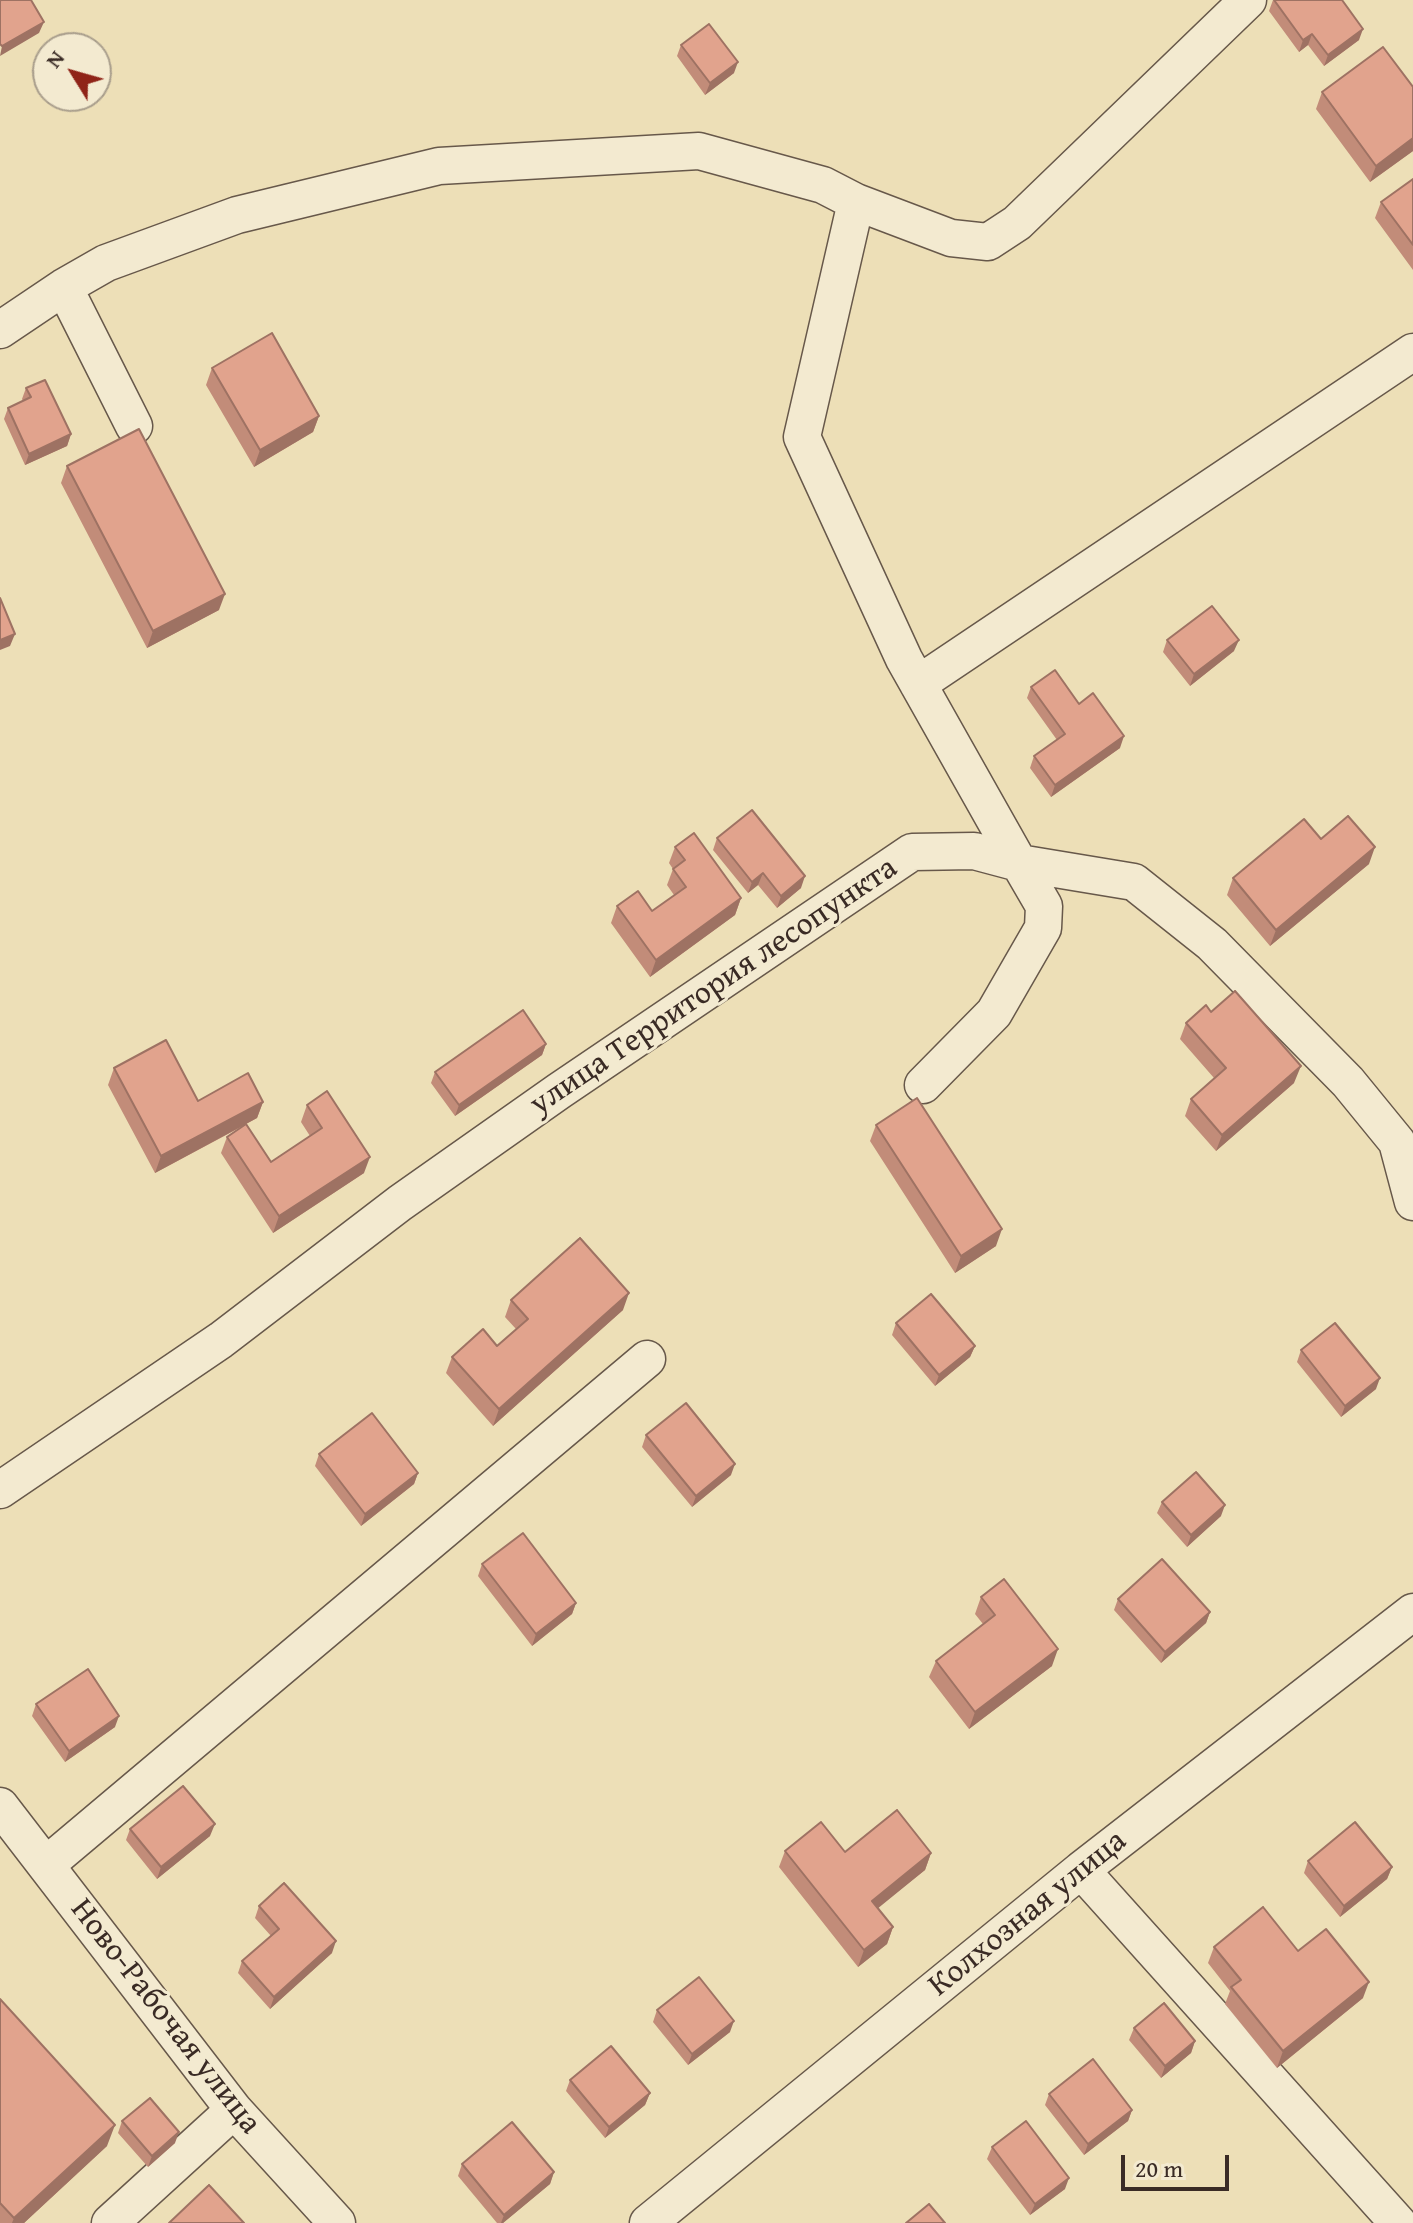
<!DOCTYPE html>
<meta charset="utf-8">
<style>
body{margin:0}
#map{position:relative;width:1413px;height:2223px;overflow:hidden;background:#eddfb7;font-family:"Gentium Book Plus",serif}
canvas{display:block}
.north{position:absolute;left:32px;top:32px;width:80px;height:80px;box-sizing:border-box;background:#f3ead0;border:2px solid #a99e8c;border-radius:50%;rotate:307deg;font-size:22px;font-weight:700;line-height:32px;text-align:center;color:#3a2b25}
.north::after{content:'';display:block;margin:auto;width:28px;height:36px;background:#8f2418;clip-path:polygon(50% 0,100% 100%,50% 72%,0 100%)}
.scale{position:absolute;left:1121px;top:2155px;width:108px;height:36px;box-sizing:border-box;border:4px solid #3a2b25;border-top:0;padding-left:10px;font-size:24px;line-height:28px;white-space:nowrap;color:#3a2b25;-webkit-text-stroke:6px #f3ead0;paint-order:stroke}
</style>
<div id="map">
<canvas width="1413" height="2223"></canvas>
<div class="north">N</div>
<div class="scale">20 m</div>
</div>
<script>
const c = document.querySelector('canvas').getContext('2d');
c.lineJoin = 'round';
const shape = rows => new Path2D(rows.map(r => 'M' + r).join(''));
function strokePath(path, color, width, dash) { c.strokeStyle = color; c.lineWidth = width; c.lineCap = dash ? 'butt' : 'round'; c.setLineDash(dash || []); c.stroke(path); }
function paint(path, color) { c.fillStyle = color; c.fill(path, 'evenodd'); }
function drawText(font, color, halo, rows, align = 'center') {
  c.font = font + ' "Gentium Book Plus",serif'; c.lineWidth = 6; c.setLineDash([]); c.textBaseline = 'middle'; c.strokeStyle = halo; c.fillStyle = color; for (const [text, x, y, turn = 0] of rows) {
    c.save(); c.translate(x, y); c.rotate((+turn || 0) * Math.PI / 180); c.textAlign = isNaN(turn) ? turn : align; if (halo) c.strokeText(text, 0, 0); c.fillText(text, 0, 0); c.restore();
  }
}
const minor = shape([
 [64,287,134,426],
 [0,330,64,287,106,263,237,215,439,166,699,151,823,185,856,202,951,238,988,242,1017,223,1248,0],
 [918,684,1413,352],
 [1019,863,1134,882,1212,944,1348,1082,1397,1142,1413,1202],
 [923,1085,994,1013,1043,928,1044,906,1019,863],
 [0,1490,221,1340,400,1203,559,1091,912,852,974,851,1019,863,904,659,802,437,856,202],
 [0,1806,234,2110,337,2223],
 [46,1865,647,1359],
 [1081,1870,1398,2223],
 [110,2223,234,2110],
 [648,2223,1081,1870,1413,1612]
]);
strokePath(minor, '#67584a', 39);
strokePath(minor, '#f3ead0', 36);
paint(shape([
 [1273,0,1359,40,1324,66,1308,45,1299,52,1269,11],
 [681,45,734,73,705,95,677,56],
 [1413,87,1413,151,1370,182,1316,109,1322,92],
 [1413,179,1413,270,1375,218,1381,202],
 [212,368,319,416,313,432,254,467,206,385],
 [26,388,71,434,67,446,25,465,4,419,8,408,23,401,22,399],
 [67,466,219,610,147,648,61,483],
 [1167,640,1234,651,1190,686,1163,652],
 [1031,687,1079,704,1120,748,1051,797,1030,768,1034,756,1057,740,1027,698],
 [717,838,801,888,777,908,758,885,748,893,713,850],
 [1321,839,1369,864,1270,946,1227,895,1233,878],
 [675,847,741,898,735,915,650,977,611,923,617,906,652,911,674,895,667,885,673,869,669,863],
 [1211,1012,1294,1083,1216,1151,1185,1116,1191,1099,1214,1078,1180,1039,1186,1023],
 [546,1044,542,1055,455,1116,431,1083,435,1072],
 [114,1068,198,1101,263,1102,257,1118,246,1124,271,1162,310,1136,301,1122,307,1105,364,1173,273,1233,221,1153,227,1137,243,1126,155,1173,108,1085],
 [876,1125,996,1246,955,1273,870,1141],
 [511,1300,623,1310,493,1426,446,1373,452,1357,497,1346,516,1329,505,1317],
 [896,1323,975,1346,970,1357,935,1386,892,1335],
 [1301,1350,1376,1389,1341,1417,1297,1362],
 [646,1435,731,1475,692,1507,642,1447],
 [319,1454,418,1473,414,1484,361,1526,315,1466],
 [1162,1502,1221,1516,1187,1547,1157,1513],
 [482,1564,576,1603,572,1614,532,1646,478,1576],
 [981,1597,1052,1666,969,1729,929,1677,936,1661,983,1624,975,1614],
 [1118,1599,1210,1612,1206,1623,1161,1663,1114,1610],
 [36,1704,115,1727,65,1762,32,1716],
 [130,1829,210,1836,157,1879,126,1840],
 [785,1851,845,1852,931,1853,925,1870,877,1908,893,1927,887,1944,858,1967,779,1867],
 [1308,1861,1392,1867,1387,1879,1340,1917,1304,1873],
 [259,1906,332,1953,270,2009,238,1973,242,1961,271,1936,255,1918],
 [1214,1947,1298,1951,1363,1998,1277,2068,1225,2004,1230,1991,1208,1963],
 [0,1999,107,2146,24,2223,0,2223],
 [657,2010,730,2032,688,2065,653,2022],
 [1134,2028,1195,2041,1191,2053,1161,2078,1129,2040],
 [570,2080,650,2093,645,2105,605,2138,566,2091],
 [1049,2094,1132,2110,1128,2121,1084,2155,1045,2105],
 [122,2121,175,2143,148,2167,118,2133],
 [992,2147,1065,2189,1030,2215,987,2159],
 [462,2164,554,2172,550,2184,503,2223,497,2223,458,2176]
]), '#c28c79');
paint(shape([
 [44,22,39,33,0,56,2,46],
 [1363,29,1359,40,1324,66,1328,55],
 [1312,34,1308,45,1299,52,1303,40],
 [738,62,734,73,705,95,710,83],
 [1413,138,1413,151,1370,182,1376,166],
 [319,416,313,432,254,467,260,450],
 [71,434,67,446,25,465,29,454],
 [225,594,219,610,147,648,153,631],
 [15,634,10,646,0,650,0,640],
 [1239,640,1234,651,1190,686,1194,674],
 [1124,736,1120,748,1051,797,1055,785],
 [1375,847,1369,864,1270,946,1276,930],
 [763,873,758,885,748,893,752,882],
 [805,876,801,888,777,908,781,896],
 [741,898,735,915,650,977,656,960],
 [546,1044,542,1055,455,1116,459,1105],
 [1301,1066,1294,1083,1216,1151,1222,1135],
 [263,1102,257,1118,155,1173,161,1156],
 [370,1157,364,1173,273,1233,279,1216],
 [1002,1229,996,1246,955,1273,961,1256],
 [629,1293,623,1310,493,1426,499,1409],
 [975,1346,970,1357,935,1386,939,1375],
 [1380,1378,1376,1389,1341,1417,1345,1406],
 [735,1464,731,1475,692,1507,696,1496],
 [418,1473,414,1484,361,1526,365,1514],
 [1225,1505,1221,1516,1187,1547,1191,1535],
 [576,1603,572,1614,532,1646,536,1634],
 [1210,1612,1206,1623,1161,1663,1165,1652],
 [1058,1649,1052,1666,969,1729,975,1712],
 [119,1716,115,1727,65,1762,69,1751],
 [215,1824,210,1836,157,1879,161,1867],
 [931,1853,925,1870,866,1918,872,1901],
 [1392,1867,1387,1879,1340,1917,1344,1906],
 [893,1927,887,1944,858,1967,864,1950],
 [336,1941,332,1953,270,2009,274,1997],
 [1369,1982,1363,1998,1277,2068,1283,2051],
 [734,2021,730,2032,688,2065,692,2054],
 [1195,2041,1191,2053,1161,2078,1165,2066],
 [650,2093,645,2105,605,2138,609,2127],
 [1132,2110,1128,2121,1084,2155,1088,2144],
 [115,2125,107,2146,24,2223,12,2223,14,2218],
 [179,2132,175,2143,148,2167,152,2156],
 [554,2172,550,2184,503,2223,501,2223,504,2215],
 [1069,2178,1065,2189,1030,2215,1035,2204]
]), '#9e7263');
const building = shape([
 [1,0,31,0,44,22,2,46,0,44,0,1,1,0],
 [1274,0,1342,0,1363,29,1328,55,1312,34,1303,40,1274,0],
 [709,24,738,62,710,83,681,45,709,24],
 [1383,47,1413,87,1413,138,1376,166,1322,92,1383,47],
 [1413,179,1413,245,1381,202,1413,179],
 [272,333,319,416,260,450,212,368,272,333],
 [45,380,71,434,29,454,8,408,31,397,26,388,45,380],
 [139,429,225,594,153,631,67,466,139,429],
 [0,598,15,634,0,640,0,598],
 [1212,606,1239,640,1194,674,1167,640,1212,606],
 [1055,670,1079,704,1093,693,1124,736,1055,785,1034,756,1065,734,1031,687,1055,670],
 [752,810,805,876,781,896,763,873,752,882,717,838,752,810],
 [1348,816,1375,847,1276,930,1233,878,1304,819,1321,839,1348,816],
 [694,833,741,898,656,960,617,906,638,891,652,911,686,887,673,869,685,860,675,847,694,833],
 [1235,991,1301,1066,1222,1135,1191,1099,1226,1068,1186,1023,1206,1005,1211,1012,1235,991],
 [523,1010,546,1044,459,1105,435,1072,523,1010],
 [166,1040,198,1101,248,1073,263,1102,161,1156,114,1068,166,1040],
 [327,1091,370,1157,279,1216,227,1137,246,1124,271,1162,322,1128,307,1105,327,1091],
 [917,1098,1002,1229,961,1256,876,1125,917,1098],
 [580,1238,629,1293,499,1409,452,1357,483,1329,497,1346,528,1319,511,1300,580,1238],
 [931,1294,975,1346,939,1375,896,1323,931,1294],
 [1335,1323,1380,1378,1345,1406,1301,1350,1335,1323],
 [686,1403,735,1464,696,1496,646,1435,686,1403],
 [372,1413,418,1473,365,1514,319,1454,372,1413],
 [1196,1472,1225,1505,1191,1535,1162,1502,1196,1472],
 [523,1533,576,1603,536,1634,482,1564,523,1533],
 [1162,1559,1210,1612,1165,1652,1118,1599,1162,1559],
 [1004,1579,1058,1649,975,1712,936,1661,995,1615,981,1597,1004,1579],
 [88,1669,119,1716,69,1751,36,1704,88,1669],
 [183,1786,215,1824,161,1867,130,1829,183,1786],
 [897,1810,931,1853,872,1901,893,1927,864,1950,785,1851,821,1822,845,1852,897,1810],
 [1355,1822,1392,1867,1344,1906,1308,1861,1355,1822],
 [284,1883,336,1941,274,1997,242,1961,279,1929,259,1906,284,1883],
 [1263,1907,1298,1951,1326,1929,1369,1982,1283,2051,1231,1987,1241,1980,1214,1947,1263,1907],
 [699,1977,734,2021,692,2054,657,2010,699,1977],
 [0,1999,115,2125,14,2218,0,2203,0,1999],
 [1164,2003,1195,2041,1165,2066,1134,2028,1164,2003],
 [611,2046,650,2093,609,2127,570,2080,611,2046],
 [1093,2059,1132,2110,1088,2144,1049,2094,1093,2059],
 [150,2098,179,2132,152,2156,122,2121,150,2098],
 [1026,2121,1069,2178,1035,2204,992,2147,1026,2121],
 [512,2122,554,2172,504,2215,462,2164,512,2122],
 [209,2185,244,2223,169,2223,209,2185],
 [929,2204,945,2223,906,2223,929,2204]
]);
paint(building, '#e1a38d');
strokePath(building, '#9e7263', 2);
drawText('32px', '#3a2b25', '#f3ead0', [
 ["улица Территория лесопункта",714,987,-34],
 ["Колхозная улица",1028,1914,-39],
 ["Ново-Рабочая улица",165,2017,52]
]);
</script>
